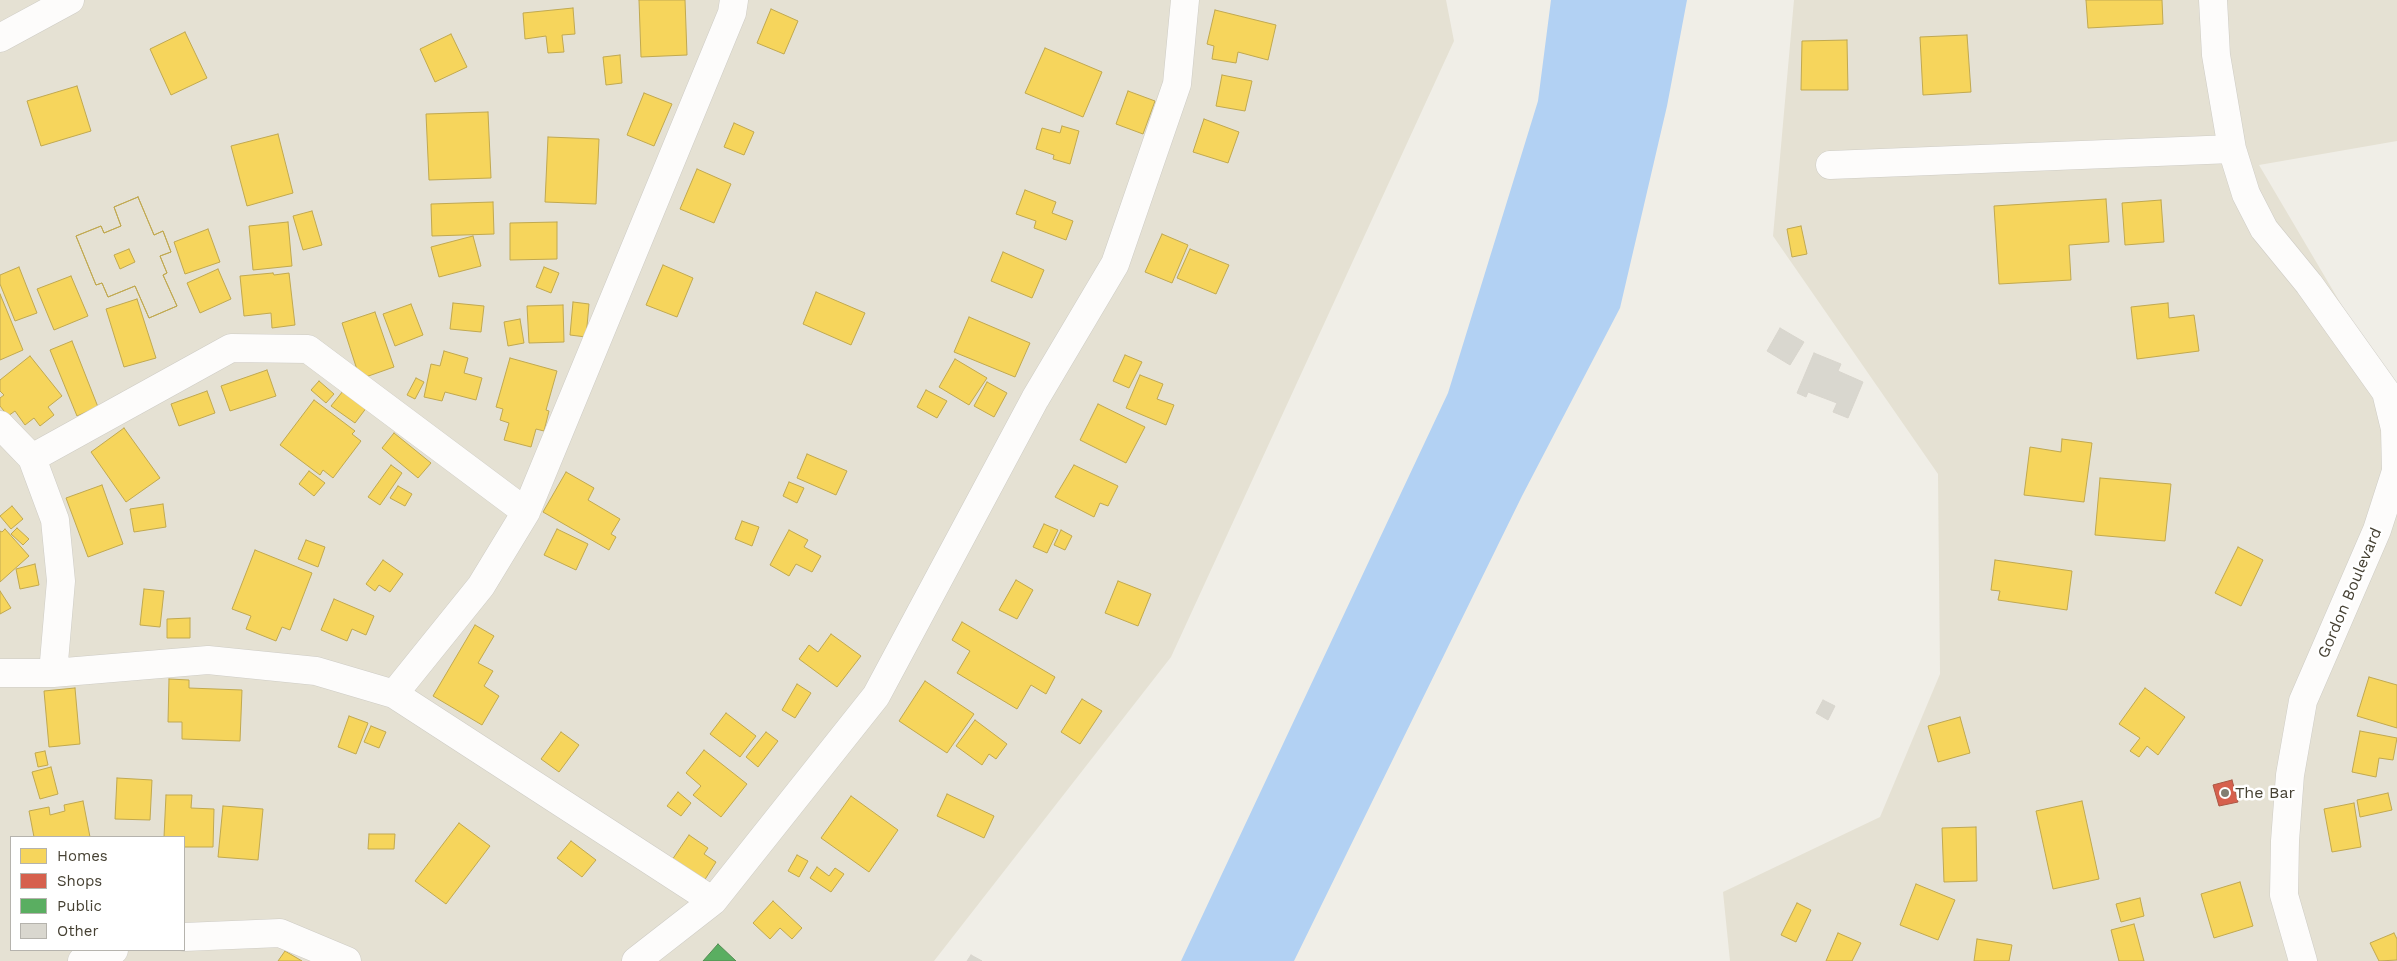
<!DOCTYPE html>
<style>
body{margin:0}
#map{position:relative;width:2397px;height:961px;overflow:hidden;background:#f0eee7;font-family:"Work Sans",sans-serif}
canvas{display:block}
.legend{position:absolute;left:10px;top:836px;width:175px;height:115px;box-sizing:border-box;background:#fff;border:1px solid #b5b3ad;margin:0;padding:6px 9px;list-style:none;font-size:15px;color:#464133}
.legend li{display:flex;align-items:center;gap:10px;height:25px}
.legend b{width:25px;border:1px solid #b5b3ad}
</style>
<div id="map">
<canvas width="2397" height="961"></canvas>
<ul class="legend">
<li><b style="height:14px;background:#f6d55c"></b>Homes</li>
<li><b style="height:14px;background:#d6604d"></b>Shops</li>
<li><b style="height:14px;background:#5aae61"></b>Public</li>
<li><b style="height:14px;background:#d9d7cf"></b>Other</li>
</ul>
</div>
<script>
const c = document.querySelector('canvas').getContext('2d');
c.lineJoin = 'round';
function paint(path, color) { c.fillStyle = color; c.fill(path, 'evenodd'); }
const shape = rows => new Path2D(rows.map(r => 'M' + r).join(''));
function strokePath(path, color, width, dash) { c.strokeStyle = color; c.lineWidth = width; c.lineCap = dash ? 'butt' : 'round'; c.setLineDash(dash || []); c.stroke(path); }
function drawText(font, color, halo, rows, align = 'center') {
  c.font = font + ' "Work Sans",sans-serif'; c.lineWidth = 5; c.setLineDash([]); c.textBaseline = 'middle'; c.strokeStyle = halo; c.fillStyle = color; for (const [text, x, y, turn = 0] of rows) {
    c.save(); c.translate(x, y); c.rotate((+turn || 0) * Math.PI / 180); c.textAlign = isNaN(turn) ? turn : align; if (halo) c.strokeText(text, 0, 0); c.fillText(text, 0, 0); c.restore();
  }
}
paint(shape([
 [0,0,1446,0,1454,41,1171,657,934,961,0,961],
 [11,837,184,837,184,950,11,950],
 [1794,0,2397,0,2397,141,2259,165,2397,399,2397,961,1730,961,1723,892,1880,817,1940,674,1938,474,1773,236]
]), '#e5e1d3');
paint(shape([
 [1551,0,1687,0,1667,106,1620,308,1522,496,1294,961,1181,961,1448,393,1538,101]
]), '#b2d1f3');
const homes = shape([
 [639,0,685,0,687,55,641,57,639,0],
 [2086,0,2162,0,2163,24,2088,28,2086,0],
 [573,8,575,34,562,35,564,52,548,53,546,36,525,39,523,13,573,8],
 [771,9,798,21,784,54,757,43,771,9],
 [1215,10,1276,25,1268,60,1238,52,1236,63,1212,59,1214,46,1207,44,1215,10],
 [185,32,207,78,171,95,150,49,185,32],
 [451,34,467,67,435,82,420,49,451,34],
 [1967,35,1971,92,1923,95,1920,37,1967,35],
 [1847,40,1848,90,1801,90,1802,41,1847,40],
 [1045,48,1102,72,1083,117,1025,93,1045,48],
 [620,55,622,83,606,85,603,57,620,55],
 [1222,75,1252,81,1245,111,1216,106,1222,75],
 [77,86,91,131,41,146,27,101,77,86],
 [1128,91,1155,101,1143,134,1116,124,1128,91],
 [644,93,672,104,654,146,627,135,644,93],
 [488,112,491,178,429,180,426,114,488,112],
 [1204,119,1239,132,1228,163,1193,152,1204,119],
 [734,123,754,132,744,155,724,147,734,123],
 [1062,126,1079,131,1070,164,1053,159,1054,155,1036,149,1042,128,1060,133,1062,126],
 [278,134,293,193,247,206,231,146,278,134],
 [548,137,599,139,596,204,545,202,548,137],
 [697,169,731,184,714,223,680,209,697,169],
 [1025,190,1056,202,1052,213,1073,221,1066,240,1034,228,1036,221,1016,214,1025,190],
 [138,197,154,235,163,231,171,252,160,256,167,273,163,275,177,306,149,318,135,286,108,297,102,283,96,285,76,236,101,226,104,233,121,226,114,207,138,197],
 [129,249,135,262,120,269,114,255,129,249],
 [138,197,154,235,163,231,171,252,160,256,167,273,163,275,177,306,149,318,135,286,108,297,102,283,96,285,76,236,101,226,104,233,121,226,114,207,138,197],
 [2106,199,2109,242,2069,245,2071,280,1999,284,1994,206,2106,199],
 [2161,200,2164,242,2125,245,2122,203,2161,200],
 [493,202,494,234,432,236,431,204,493,202],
 [312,211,322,245,303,250,293,216,312,211],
 [288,222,292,266,253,270,249,226,288,222],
 [557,222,557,259,510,260,510,223,557,222],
 [1801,226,1807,254,1792,257,1787,229,1801,226],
 [208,229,220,262,185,274,174,242,208,229],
 [1162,234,1188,245,1172,283,1145,272,1162,234],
 [473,236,481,266,439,277,431,247,473,236],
 [1190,249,1229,265,1216,294,1177,278,1190,249],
 [1003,252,1044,270,1032,298,991,281,1003,252],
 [663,265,693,278,677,317,646,305,663,265],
 [19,267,37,313,15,321,0,284,0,275,19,267],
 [544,267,559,273,551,293,536,287,544,267],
 [218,269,231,299,200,313,187,283,218,269],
 [273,273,274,275,289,273,295,325,272,328,271,313,244,316,240,276,273,273],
 [71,276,88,316,54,330,37,289,71,276],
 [816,292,865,313,851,345,803,324,816,292],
 [0,294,23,350,0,360,0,294],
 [137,299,156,358,124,367,106,309,137,299],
 [573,302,589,304,586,337,570,335,573,302],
 [453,303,484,306,481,332,450,329,453,303],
 [2168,303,2169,318,2194,315,2199,351,2137,359,2131,307,2168,303],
 [411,304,423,335,395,346,383,314,411,304],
 [563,305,564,342,529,343,527,306,563,305],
 [375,312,394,367,360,379,342,323,375,312],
 [969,317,1030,343,1015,377,954,352,969,317],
 [520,319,524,343,508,346,504,322,520,319],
 [72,341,98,407,77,416,50,350,72,341],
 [444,351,468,358,464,373,482,378,476,400,445,392,442,401,424,397,431,364,440,366,444,351],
 [1125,355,1142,362,1129,388,1113,381,1125,355],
 [30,356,62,396,48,407,54,415,40,426,34,418,25,425,15,411,8,416,0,406,0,398,4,395,0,391,0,380,30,356],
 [510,358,557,371,546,410,549,411,544,431,536,429,531,447,504,440,509,423,500,420,503,409,496,407,510,358],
 [955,359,987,378,969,405,939,387,955,359],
 [267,370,276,396,230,411,221,386,267,370],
 [1140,375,1163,384,1157,399,1174,405,1166,425,1126,408,1140,375],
 [416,378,424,382,415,399,407,395,416,378],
 [319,381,334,394,326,403,311,390,319,381],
 [987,382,1007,393,994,417,974,406,987,382],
 [347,386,370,403,355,423,331,406,347,386],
 [926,390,947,401,937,418,917,407,926,390],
 [207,391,215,413,179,426,171,404,207,391],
 [314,400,355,431,352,434,361,441,333,478,323,470,320,475,280,445,314,400],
 [1098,404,1145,427,1126,463,1080,440,1098,404],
 [124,428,160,478,126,502,91,452,124,428],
 [394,433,431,463,418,478,382,448,394,433],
 [2062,439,2092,443,2084,502,2024,495,2030,447,2061,452,2062,439],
 [807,454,847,471,836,495,797,478,807,454],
 [391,465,402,473,380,505,368,497,391,465],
 [1074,465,1118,486,1108,506,1100,503,1094,517,1055,497,1074,465],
 [309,471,325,483,314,496,299,484,309,471],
 [566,472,594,488,588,500,620,519,611,534,616,537,609,550,543,512,566,472],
 [2100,478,2171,484,2165,541,2095,535,2100,478],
 [789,482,804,488,797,503,783,496,789,482],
 [102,485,123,544,88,557,66,498,102,485],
 [398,486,412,494,405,506,390,498,398,486],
 [163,504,166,527,134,532,130,509,163,504],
 [12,506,23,519,11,529,0,516,12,506],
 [742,521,759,527,752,546,735,539,742,521],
 [1044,524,1058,530,1047,553,1033,547,1044,524],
 [17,528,29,539,23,545,11,534,17,528],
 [5,529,29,556,0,582,0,531,2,532,5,529],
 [557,529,588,544,576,570,544,555,557,529],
 [789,530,808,540,804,547,821,556,812,572,796,564,789,576,770,565,789,530],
 [1061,530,1072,536,1065,550,1054,545,1061,530],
 [306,540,325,547,318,567,298,559,306,540],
 [2238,547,2263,560,2241,606,2215,593,2238,547],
 [255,550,312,573,290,630,282,627,276,641,246,629,251,616,232,609,255,550],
 [383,560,403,574,390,592,379,585,375,591,366,584,383,560],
 [1995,560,2072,571,2067,610,1998,600,2000,591,1991,590,1995,560],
 [35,564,39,585,20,589,16,569,35,564],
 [1016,580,1033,590,1017,619,999,610,1016,580],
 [1118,581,1151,594,1138,626,1105,613,1118,581],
 [144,589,164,591,160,627,140,625,144,589],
 [0,591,11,608,0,614,0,591],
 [334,599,374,616,366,635,352,629,347,641,321,630,334,599],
 [190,618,190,638,167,638,167,619,190,618],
 [962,622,1055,677,1046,694,1031,685,1017,709,957,673,970,651,952,640,962,622],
 [475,625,494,636,478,663,493,671,484,686,499,696,482,725,433,696,475,625],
 [831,634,861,656,837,687,799,659,809,645,818,652,831,634],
 [2369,677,2397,685,2397,728,2357,716,2369,677],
 [169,679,189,680,189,688,242,690,240,741,182,739,182,722,168,722,169,679],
 [925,681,974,714,947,753,899,721,925,681],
 [797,684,811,693,795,718,782,710,797,684],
 [75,688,80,744,49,747,44,691,75,688],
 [2145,688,2185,717,2158,755,2147,746,2139,757,2130,751,2140,738,2119,724,2145,688],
 [1082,699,1102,711,1080,744,1061,732,1082,699],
 [726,713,756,736,740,757,710,734,726,713],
 [349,716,368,723,356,754,338,747,349,716],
 [1960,717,1970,753,1938,762,1928,726,1960,717],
 [975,720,1007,744,996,759,989,754,982,765,956,746,975,720],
 [371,726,386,732,379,748,364,742,371,726],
 [2360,731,2397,738,2393,760,2379,758,2376,777,2352,772,2360,731],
 [561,732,579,745,559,772,541,759,561,732],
 [766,732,778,741,758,767,746,757,766,732],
 [704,750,747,784,721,817,693,795,701,786,686,773,704,750],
 [45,751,48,765,38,767,35,753,45,751],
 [51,767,58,794,40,799,32,772,51,767],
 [117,778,152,780,150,820,115,819,117,778],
 [678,792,691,803,681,816,667,806,678,792],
 [2388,793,2392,810,2360,817,2357,800,2388,793],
 [947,794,994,816,984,838,937,816,947,794],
 [166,795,192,795,191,808,214,809,213,847,184,847,184,837,164,837,166,795],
 [851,796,898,830,869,872,821,838,851,796],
 [83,801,90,837,34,837,29,811,49,807,50,815,65,811,64,805,83,801],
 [2082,801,2099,879,2053,889,2036,811,2082,801],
 [2354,803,2361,847,2332,852,2324,809,2354,803],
 [223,806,263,809,258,860,218,857,223,806],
 [459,823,490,846,446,904,415,881,459,823],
 [1976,827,1977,881,1944,882,1942,828,1976,827],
 [369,834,395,834,394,849,368,849,369,834],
 [689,835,708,848,704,854,716,862,704,881,672,860,689,835],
 [571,841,596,860,582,877,557,858,571,841],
 [797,855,808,861,799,877,788,871,797,855],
 [817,867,829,876,835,868,844,874,831,892,810,878,817,867],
 [2240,882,2253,926,2214,938,2201,894,2240,882],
 [1916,884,1955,900,1938,940,1900,925,1916,884],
 [2140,898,2144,916,2121,922,2116,904,2140,898],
 [773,901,802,928,792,939,780,928,770,939,753,923,773,901],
 [1797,903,1811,910,1796,942,1781,935,1797,903],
 [2134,924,2144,961,2119,961,2111,930,2134,924],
 [1838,933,1861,943,1852,961,1826,961,1838,933],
 [2394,933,2397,939,2397,960,2379,961,2370,943,2394,933],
 [1977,939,2012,945,2009,961,1974,961,1977,939],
 [285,951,302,961,278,961,285,951]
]);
paint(homes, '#f6d55c');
strokePath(homes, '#c1a950', 1);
const shops = shape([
 [2232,780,2238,802,2219,806,2213,785,2232,780]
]);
paint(shops, '#d6604d');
strokePath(shops, '#ab5745', 1);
const public = shape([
 [718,944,736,961,703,961,718,944]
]);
paint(public, '#5aae61');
strokePath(public, '#548d53', 1);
const building = shape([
 [1780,328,1804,342,1790,365,1767,351,1780,328],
 [1814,353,1841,364,1838,371,1863,382,1848,418,1833,412,1837,403,1808,392,1806,397,1797,393,1814,353],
 [1823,700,1835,706,1828,720,1816,713,1823,700],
 [971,955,982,961,967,961,971,955]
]);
paint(building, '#d9d7cf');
strokePath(building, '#d8d5cd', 1);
const minor = shape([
 [2213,0,2216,55,2232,149,2246,194,2264,229,2309,284,2386,392,2395,429,2396,471,2377,530,2303,701,2290,775,2285,841,2284,895,2303,961],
 [0,38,70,0],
 [1830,165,2232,149],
 [0,425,32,458,55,520,61,581,53,673],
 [32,458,231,348,308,349,526,512],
 [0,673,53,673,208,660,316,671,394,694,713,901],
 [394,694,481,586,526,512,732,13,734,0],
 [184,937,280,933,347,961],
 [82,961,114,950],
 [636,961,713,901,876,696,1035,399,1115,264,1177,84,1185,0]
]);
strokePath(minor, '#ceccc5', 29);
strokePath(minor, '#fdfcfb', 28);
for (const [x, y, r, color] of [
 [2225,793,5,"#827e72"]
]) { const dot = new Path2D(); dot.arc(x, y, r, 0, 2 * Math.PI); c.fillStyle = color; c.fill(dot); strokePath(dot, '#fff', 2); }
drawText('16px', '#464133', '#fff', [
 ["Gordon Boulevard",2350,593,-67]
]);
drawText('16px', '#464133', '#fff', [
 ["The Bar",2235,793]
], 'left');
</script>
